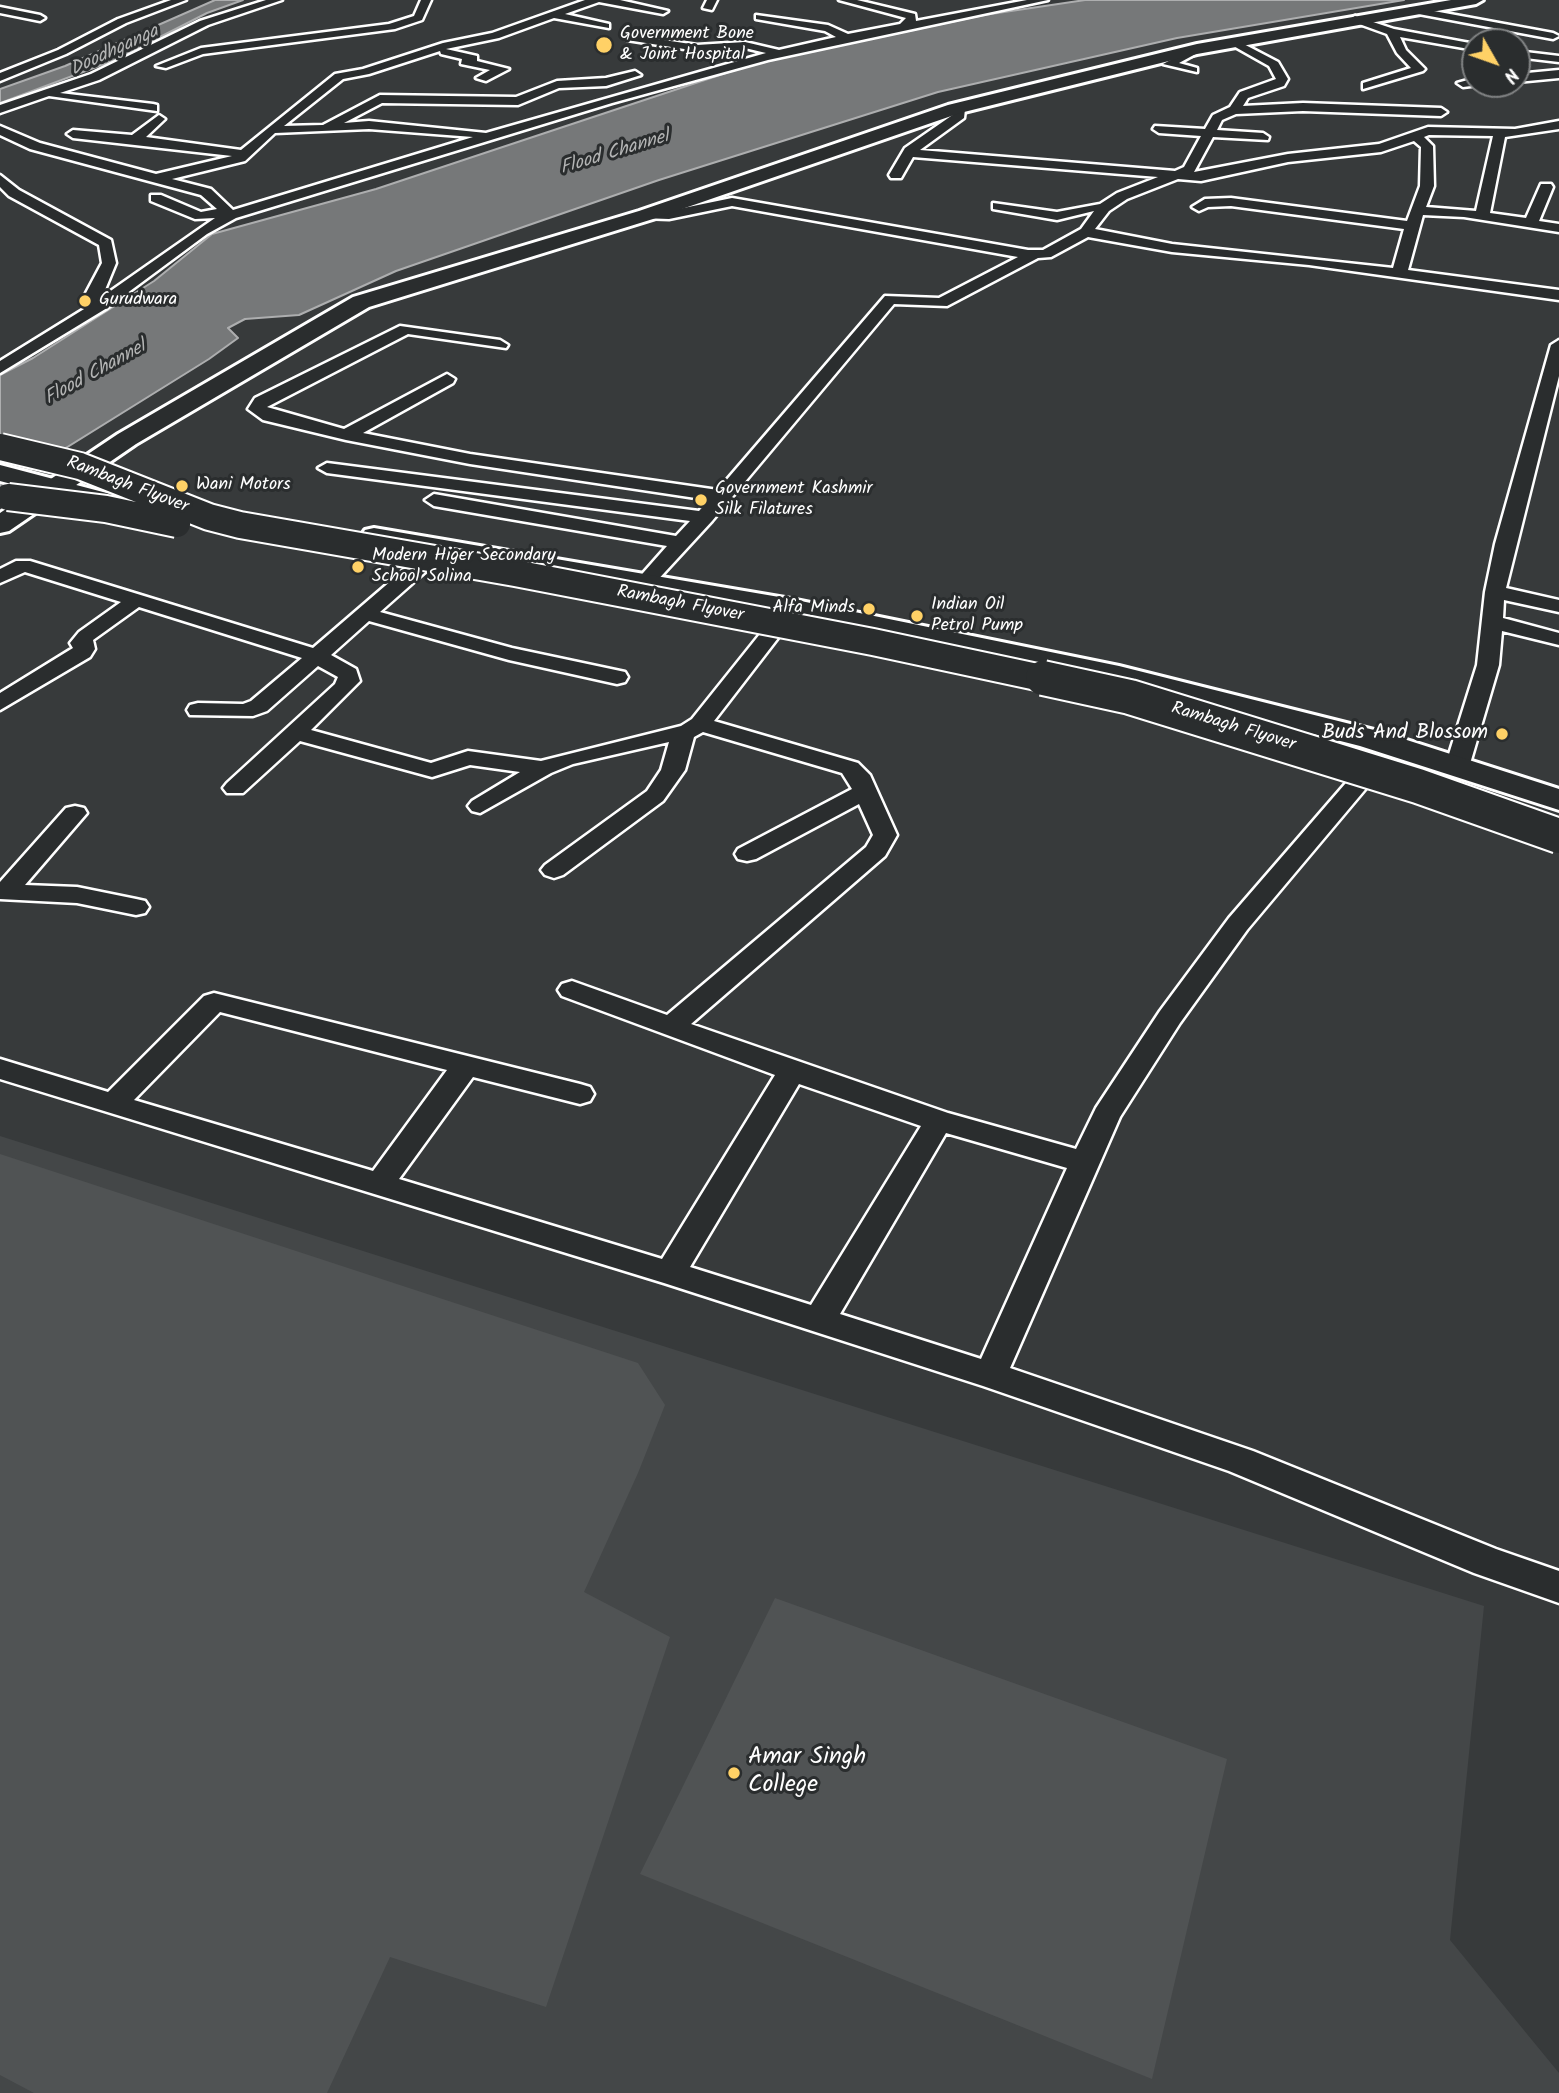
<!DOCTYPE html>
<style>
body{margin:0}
#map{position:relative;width:1559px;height:2093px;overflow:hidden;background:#373a3b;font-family:Kalam,sans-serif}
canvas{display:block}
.north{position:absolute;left:1461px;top:28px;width:70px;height:70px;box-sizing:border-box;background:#2a2d2e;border:2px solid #7f8182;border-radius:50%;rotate:130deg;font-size:19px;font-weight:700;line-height:28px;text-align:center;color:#fff}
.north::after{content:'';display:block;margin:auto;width:24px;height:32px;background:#ffd166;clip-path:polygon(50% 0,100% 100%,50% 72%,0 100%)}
</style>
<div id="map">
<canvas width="1559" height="2093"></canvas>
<div class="north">N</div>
</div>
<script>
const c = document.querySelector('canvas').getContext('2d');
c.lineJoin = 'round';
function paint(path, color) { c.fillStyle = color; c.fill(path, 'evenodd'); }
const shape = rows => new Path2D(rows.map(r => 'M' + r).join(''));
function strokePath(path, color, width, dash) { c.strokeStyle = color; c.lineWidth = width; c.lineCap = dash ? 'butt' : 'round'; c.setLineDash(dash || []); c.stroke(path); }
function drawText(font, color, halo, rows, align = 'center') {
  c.font = font + ' Kalam,sans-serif'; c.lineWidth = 6; c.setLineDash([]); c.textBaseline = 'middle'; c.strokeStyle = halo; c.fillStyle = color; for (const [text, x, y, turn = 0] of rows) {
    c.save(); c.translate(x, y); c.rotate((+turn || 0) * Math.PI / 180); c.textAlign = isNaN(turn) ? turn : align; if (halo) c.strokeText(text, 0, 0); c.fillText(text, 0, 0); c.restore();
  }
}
paint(shape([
 [0,1136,1484,1606,1450,1940,1559,2073,1559,2093,0,2093]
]), '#444748');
paint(shape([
 [0,1154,638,1363,665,1405,638,1473,584,1592,670,1637,546,2007,390,1957,327,2093,34,2093,0,2075],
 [775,1598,1227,1759,1152,2079,640,1874]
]), '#505354');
const water = shape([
 [215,0,243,0,207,13,115,60,0,103,0,89,65,66,215,0],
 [1085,0,1404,0,1177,38,938,92,659,180,396,271,299,315,245,319,228,328,238,338,209,359,0,489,0,375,33,358,154,281,212,234,376,189,756,63,984,15,1085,0]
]);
paint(water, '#767879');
strokePath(water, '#adaeaf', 2);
const minor = shape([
 [171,0,186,0,126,23,66,54,0,81,0,73,58,50,118,19,171,0],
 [266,0,282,0,208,25,99,80,60,93,153,104,157,105,157,111,49,96,0,113,0,105,91,74,200,21,266,0],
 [421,0,431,0,422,20,395,29,203,54,166,68,156,66,201,48,389,24,414,16,421,0],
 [585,0,620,0,668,11,663,14,599,2,565,14,609,24,609,28,554,18,499,38,446,49,477,56,477,61,509,69,486,81,476,78,490,70,461,64,462,59,441,54,440,51,369,74,343,79,284,126,323,125,380,95,516,97,557,81,606,78,635,71,641,75,606,86,559,88,518,105,382,103,344,123,369,121,486,133,766,53,745,48,697,51,627,40,625,38,631,35,697,45,745,42,779,50,836,37,825,31,756,19,756,15,828,25,848,34,900,24,906,18,839,0,857,0,915,14,916,21,1027,0,1048,0,768,60,612,103,236,218,207,234,107,308,0,373,0,361,89,306,86,293,102,263,99,245,9,196,0,187,0,175,19,190,111,240,116,263,102,297,215,218,195,219,151,201,151,195,161,195,201,212,217,209,201,195,30,149,0,135,0,126,40,143,156,174,232,156,73,138,67,134,73,130,132,135,159,115,165,119,146,137,241,150,335,74,363,69,443,43,492,33,585,0],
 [369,129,473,137,233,210,211,189,172,179,245,161,275,133,369,129],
 [707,0,717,0,712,10,703,8,707,0],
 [0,7,40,15,45,18,40,21,0,13,0,7],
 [1412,7,1553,33,1559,36,1553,39,1408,12,1408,8,1412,7],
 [1355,16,1394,29,1475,44,1475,50,1400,37,1406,50,1425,69,1423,71,1363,89,1363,83,1411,68,1397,53,1387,34,1351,21,1350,19,1355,16],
 [1234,39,1278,62,1288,79,1284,86,1248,98,1243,106,1303,103,1441,108,1447,112,1441,116,1303,111,1236,114,1222,120,1217,130,1263,133,1269,137,1268,140,1213,137,1194,172,1288,154,1379,144,1428,127,1515,129,1559,121,1559,129,1505,137,1490,213,1526,218,1541,184,1551,184,1553,187,1539,221,1559,224,1559,232,1464,217,1423,215,1408,270,1559,290,1559,300,1309,265,1172,252,1088,237,1051,257,1038,258,947,306,894,304,712,521,653,585,646,587,636,581,667,546,434,506,425,500,434,494,676,536,690,521,327,473,318,468,327,463,699,511,709,500,470,464,346,440,263,420,248,409,255,398,400,326,500,340,508,345,506,348,408,334,267,407,344,429,447,374,455,379,453,383,363,433,470,454,718,490,885,296,939,298,1018,257,732,206,669,219,641,218,641,212,669,211,732,198,1028,250,1043,250,1081,229,1094,211,1057,220,993,209,993,203,1057,212,1100,204,1117,193,1158,177,913,157,901,178,891,178,889,175,905,148,954,114,948,109,954,105,965,109,964,118,920,150,1175,171,1184,167,1201,136,1159,133,1153,129,1155,126,1205,129,1213,115,1230,107,1240,92,1276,79,1269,66,1230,44,1228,42,1234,39],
 [1429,135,1493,136,1476,211,1426,207,1434,186,1433,146,1424,137,1429,135],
 [1414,141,1421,147,1420,186,1407,221,1231,198,1205,199,1192,207,1199,211,1208,207,1231,206,1404,229,1393,268,1172,244,1095,229,1109,211,1127,199,1178,179,1201,181,1288,162,1381,152,1414,141],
 [1197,46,1201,47,1201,51,1179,63,1197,68,1197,72,1163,64,1197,46],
 [1517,51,1559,56,1559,62,1517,57,1517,51],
 [1559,70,1559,78,1517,82,1517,74,1559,70],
 [1475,78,1475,84,1479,85,1463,87,1457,83,1475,78],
 [1559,340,1559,376,1506,588,1559,600,1559,612,1504,600,1503,618,1559,633,1559,645,1502,631,1499,665,1469,767,1465,772,1457,774,1449,772,1445,767,1477,665,1485,592,1495,544,1551,345,1559,340],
 [442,541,449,543,452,547,449,551,380,612,512,648,625,672,628,677,625,682,617,684,509,660,369,621,331,655,356,669,360,681,311,730,431,763,468,751,541,761,681,726,692,719,784,604,798,604,801,608,798,612,714,721,858,763,870,775,897,835,885,856,691,1024,948,1113,1076,1149,1096,1108,1160,1011,1229,918,1352,776,1368,776,1372,781,1368,786,1247,930,1180,1023,1120,1117,1010,1368,1253,1451,1496,1549,1559,1571,1559,1603,1474,1573,1229,1471,983,1386,664,1283,0,1079,0,1059,108,1092,204,996,214,993,580,1084,590,1087,594,1094,590,1101,580,1104,473,1077,399,1179,662,1259,775,1075,562,996,558,990,562,984,572,981,667,1015,866,847,873,835,859,804,756,859,747,861,738,859,735,854,738,849,852,789,842,773,703,732,694,737,685,770,663,801,563,875,554,878,545,875,541,870,545,865,647,791,661,770,669,742,573,764,551,773,480,813,472,811,468,806,472,801,520,772,470,765,432,777,300,741,243,793,227,793,223,788,227,783,335,684,338,677,318,666,267,711,253,716,190,715,187,710,190,705,198,703,243,704,251,701,302,658,139,607,93,640,95,649,90,657,0,710,0,693,73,648,70,643,79,632,121,602,25,572,0,583,0,569,16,561,30,561,313,648,435,543,442,541],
 [220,1012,447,1070,373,1171,134,1100,220,1012],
 [799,1084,921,1126,811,1305,690,1267,799,1084],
 [946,1133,1067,1168,981,1359,840,1314,946,1133],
 [75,806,84,808,87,813,25,885,77,887,136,899,145,901,149,907,145,913,136,915,77,903,0,899,0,882,66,808,75,806]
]);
const secondary = shape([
 [1451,0,1483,0,1476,4,1197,54,960,113,653,219,369,307,136,444,9,531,0,533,0,513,118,434,353,297,639,211,948,105,1197,44,1451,0]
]);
const primary = shape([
 [0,465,122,497,126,503,122,509,113,511,0,481,0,465],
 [374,528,791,599,1119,666,1382,732,1559,789,1559,810,1360,746,1117,684,791,617,365,542,361,536,365,530,374,528]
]);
strokePath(minor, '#fff', 5);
strokePath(secondary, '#fff', 6);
strokePath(primary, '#fff', 6);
paint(minor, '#2a2d2e');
paint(secondary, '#2a2d2e');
paint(primary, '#2a2d2e');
const primaryBridgeFar1 = shape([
 [0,447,80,466,209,517,240,525,515,573,873,642,1051,680],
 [8,497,106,509,177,524]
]);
const primaryBridge = shape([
 [1043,678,1130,697,1418,786,1559,836]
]);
strokePath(primaryBridgeFar1, '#fff', 30, []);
strokePath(primaryBridge, '#fff', 38, []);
strokePath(primaryBridgeFar1, '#2a2d2e', 26);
strokePath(primaryBridge, '#2a2d2e', 34);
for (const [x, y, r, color] of [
 [604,45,9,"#ffd166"],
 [85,301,7,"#ffd166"],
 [182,486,7,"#ffd166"],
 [701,500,7,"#ffd166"],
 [358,567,7,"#ffd166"],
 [869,609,7,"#ffd166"],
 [917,616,7,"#ffd166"],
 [1502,734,7,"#ffd166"],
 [734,1773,7,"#ffd166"]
]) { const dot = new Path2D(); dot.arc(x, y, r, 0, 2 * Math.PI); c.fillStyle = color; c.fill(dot); strokePath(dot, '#2a2d2e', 2.5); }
drawText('18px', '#fff', '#2a2d2e', [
 ["Government Bone",620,35],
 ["& Joint Hospital",620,56],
 ["Gurudwara",99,301],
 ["Wani Motors",196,486],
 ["Government Kashmir",715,490],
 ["Silk Filatures",715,511],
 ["Modern Higer Secondary",372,557],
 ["School Solina",372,578],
 ["Indian Oil",931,606],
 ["Petrol Pump",931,627],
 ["Alfa Minds",855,609,"right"]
], 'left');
drawText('18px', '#fff', '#2a2d2e', [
 ["Rambagh Flyover",127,486,21],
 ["Rambagh Flyover",680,605,11],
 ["Rambagh Flyover",1233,728,17]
]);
drawText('italic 19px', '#b4b5b5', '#2a2d2e', [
 ["Doodhganga",115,52,-25],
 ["Flood Channel",615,154,-17],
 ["Flood Channel",96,374,-29]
]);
drawText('21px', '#fff', '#2a2d2e', [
 ["Buds And Blossom",1488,734]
], 'right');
drawText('24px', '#fff', '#2a2d2e', [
 ["Amar Singh",748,1759],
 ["College",748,1787]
], 'left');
</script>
